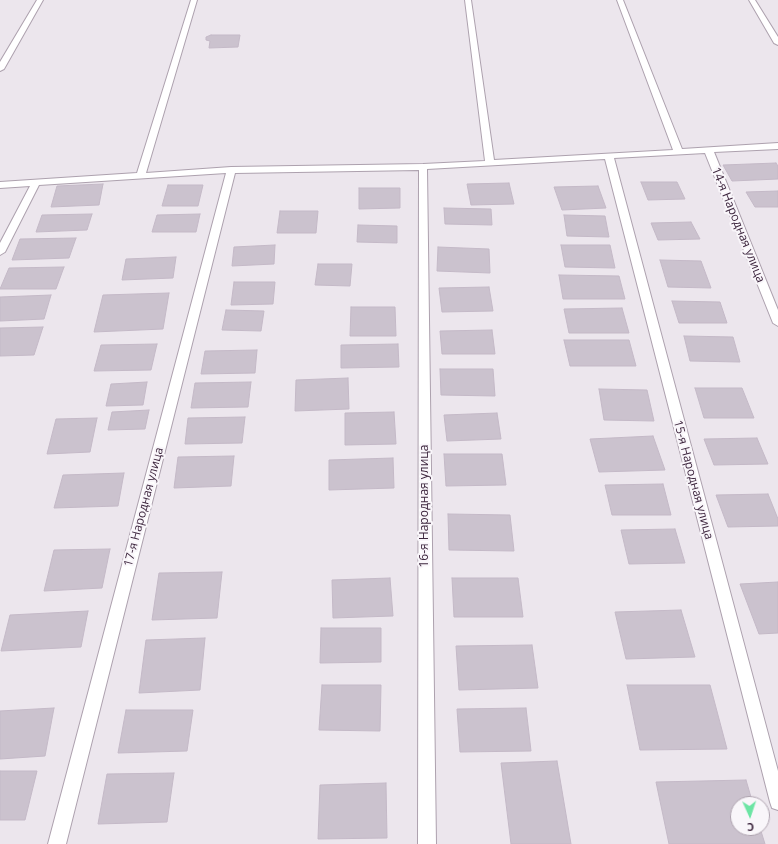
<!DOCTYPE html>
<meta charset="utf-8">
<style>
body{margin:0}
#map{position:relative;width:778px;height:844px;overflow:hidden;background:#ece6ed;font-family:"Open Sans",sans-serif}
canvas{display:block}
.north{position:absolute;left:730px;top:796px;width:40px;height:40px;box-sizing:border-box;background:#f9f6fa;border:1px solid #aea3af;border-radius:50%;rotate:177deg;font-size:11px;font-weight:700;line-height:16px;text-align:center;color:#3d263e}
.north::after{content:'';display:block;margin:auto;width:14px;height:18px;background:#6ce5a4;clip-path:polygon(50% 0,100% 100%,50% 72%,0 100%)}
</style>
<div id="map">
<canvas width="778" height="844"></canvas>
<div class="north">С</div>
</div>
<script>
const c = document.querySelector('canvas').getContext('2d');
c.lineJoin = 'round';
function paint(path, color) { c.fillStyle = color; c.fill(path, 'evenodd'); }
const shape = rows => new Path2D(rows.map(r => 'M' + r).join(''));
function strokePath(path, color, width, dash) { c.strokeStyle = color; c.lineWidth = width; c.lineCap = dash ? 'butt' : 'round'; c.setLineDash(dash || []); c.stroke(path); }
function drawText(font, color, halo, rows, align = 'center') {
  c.font = font + ' "Open Sans",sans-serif'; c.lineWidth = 4; c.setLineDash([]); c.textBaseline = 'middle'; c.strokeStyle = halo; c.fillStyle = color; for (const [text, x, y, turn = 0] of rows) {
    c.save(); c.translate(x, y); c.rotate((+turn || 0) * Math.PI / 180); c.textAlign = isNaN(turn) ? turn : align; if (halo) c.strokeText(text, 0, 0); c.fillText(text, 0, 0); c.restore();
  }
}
const building = shape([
 [211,35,240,35,238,47,209,48,210,41,206,40,206,37,211,35],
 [776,163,778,166,778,179,732,181,723,165,776,163],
 [641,182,677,182,685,199,648,200,641,182],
 [509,183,514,204,471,205,467,184,509,183],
 [103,184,99,205,51,207,57,186,103,184],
 [168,185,203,185,198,206,162,206,168,185],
 [598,186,606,208,562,210,554,187,598,186],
 [359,188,400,188,400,208,359,209,359,188],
 [778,191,778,207,755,207,746,192,778,191],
 [444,208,491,209,492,225,445,224,444,208],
 [280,211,318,211,316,233,277,233,280,211],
 [92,214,87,230,36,232,42,215,92,214],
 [200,214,196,232,152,232,157,215,200,214],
 [564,215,605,216,609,237,567,236,564,215],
 [691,222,700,239,658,240,651,223,691,222],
 [358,225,397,226,397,243,357,242,358,225],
 [76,238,69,258,12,260,20,239,76,238],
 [275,245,274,264,232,266,234,247,275,245],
 [561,245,610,245,615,268,565,267,561,245],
 [438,247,489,249,490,273,437,271,438,247],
 [176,257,173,278,122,280,126,259,176,257],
 [660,260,701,261,711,288,668,287,660,260],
 [318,264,352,264,350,286,315,285,318,264],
 [64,267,56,289,0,289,9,268,64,267],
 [559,275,619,276,625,299,563,299,559,275],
 [234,282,275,282,273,304,231,305,234,282],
 [489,287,493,311,442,312,439,288,489,287],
 [169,293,163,329,94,332,103,295,169,293],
 [51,295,44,319,0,321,0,297,51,295],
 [672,301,720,302,727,323,679,323,672,301],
 [351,307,395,307,396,336,350,336,351,307],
 [622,308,629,333,569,333,564,309,622,308],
 [226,310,264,311,261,331,222,330,226,310],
 [43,327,34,355,0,356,0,328,43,327],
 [492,330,495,354,442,354,440,331,492,330],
 [684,336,733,337,740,362,690,361,684,336],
 [564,340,629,340,636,366,570,366,564,340],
 [157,344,151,370,94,371,101,345,157,344],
 [398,344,399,367,341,368,341,345,398,344],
 [257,350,255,373,201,374,205,351,257,350],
 [440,369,493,369,495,396,441,395,440,369],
 [348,378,349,409,295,411,296,380,348,378],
 [147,382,143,405,106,406,111,384,147,382],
 [251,382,248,407,191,408,195,383,251,382],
 [695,388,742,388,754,418,704,418,695,388],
 [599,389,647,390,654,421,604,420,599,389],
 [149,410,145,429,108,430,112,412,149,410],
 [394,412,396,444,345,445,345,413,394,412],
 [497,413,501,439,447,441,444,415,497,413],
 [245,417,242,443,185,444,188,418,245,417],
 [97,418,90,452,47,454,56,419,97,418],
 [653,436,665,470,599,472,590,439,653,436],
 [757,438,768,464,714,465,704,439,757,438],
 [444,454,502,454,506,485,446,486,444,454],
 [234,456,231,486,174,488,178,457,234,456],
 [393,458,394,488,329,490,329,460,393,458],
 [124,473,118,506,54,508,63,475,124,473],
 [663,484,671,515,612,515,605,485,663,484],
 [768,494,778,519,778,526,728,527,716,495,768,494],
 [448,514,510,515,514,551,449,550,448,514],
 [675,529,685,563,629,564,621,530,675,529],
 [110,549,102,588,44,591,54,550,110,549],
 [222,572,217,618,152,620,159,573,222,572],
 [390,578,393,616,333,618,332,580,390,578],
 [452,578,518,578,523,617,454,617,452,578],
 [778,582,778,633,759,634,740,584,778,582],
 [681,610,695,657,626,659,615,612,681,610],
 [88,611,81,647,1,651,10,615,88,611],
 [321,628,381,628,381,662,320,663,321,628],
 [205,638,200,690,139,693,146,640,205,638],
 [532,645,538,688,459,690,456,646,532,645],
 [322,685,381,685,380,731,319,730,322,685],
 [627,685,710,685,727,749,640,750,627,685],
 [54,708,45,756,0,759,0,711,54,708],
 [526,708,531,751,460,752,457,709,526,708],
 [126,710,193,710,187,751,118,753,126,710],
 [557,761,571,844,511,844,501,763,557,761],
 [0,771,37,771,25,820,0,820,0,771],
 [174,773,167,822,98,824,107,774,174,773],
 [746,780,753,804,738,804,738,828,760,828,765,844,669,844,656,782,746,780],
 [386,783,387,838,318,839,320,785,386,783]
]);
paint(building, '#cbc2ce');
strokePath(building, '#c4b9c7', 1);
const minor = shape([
 [37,0,43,0,4,69,0,71,0,62,37,0],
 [191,0,197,0,146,173,231,167,423,164,485,161,465,0,471,0,494,160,673,150,617,0,623,0,682,149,778,143,778,149,714,152,778,310,778,326,773,323,705,153,614,158,778,771,778,810,772,808,770,802,605,159,427,169,436,844,418,844,419,170,235,173,66,844,48,844,226,173,39,185,5,252,0,255,0,243,30,186,0,188,0,182,137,173,191,0],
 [749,0,755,0,778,37,778,45,774,43,749,0]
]);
strokePath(minor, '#ada1ae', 2);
paint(minor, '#fff');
drawText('12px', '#3d263e', '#f9f6fa', [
 ["14-я Народная улица",738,225,68],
 ["15-я Народная улица",693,480,75],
 ["16-я Народная улица",425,506,-90],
 ["17-я Народная улица",144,507,-75]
]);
</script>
